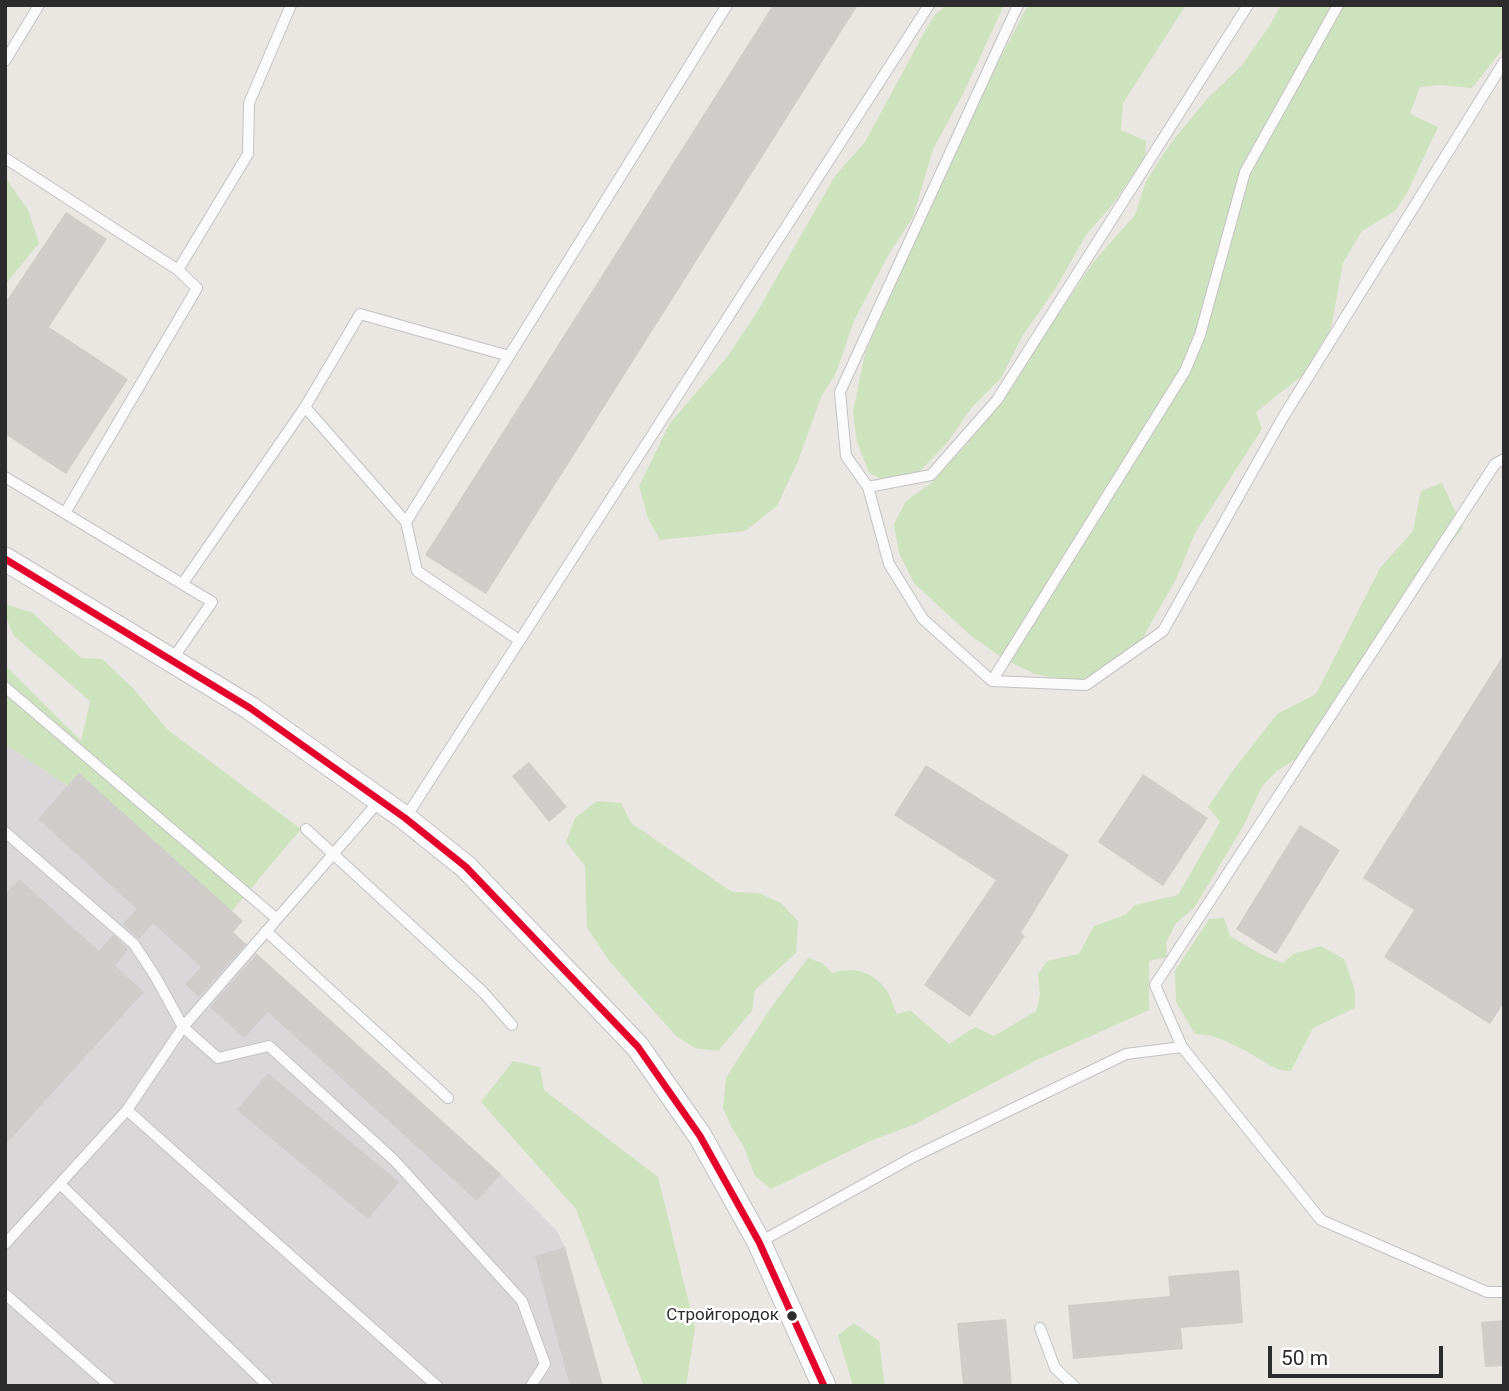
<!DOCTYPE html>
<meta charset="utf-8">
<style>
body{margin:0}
#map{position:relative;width:1509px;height:1391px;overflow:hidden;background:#eae6e2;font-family:Roboto,sans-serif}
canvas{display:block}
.frame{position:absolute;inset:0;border:7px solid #2c2c2c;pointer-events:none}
.scale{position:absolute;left:1268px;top:1346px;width:175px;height:32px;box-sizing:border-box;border:4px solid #2c2c2c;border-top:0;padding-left:9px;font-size:21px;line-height:24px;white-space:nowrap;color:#2c2c2c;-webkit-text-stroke:5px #fff;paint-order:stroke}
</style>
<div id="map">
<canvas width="1509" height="1391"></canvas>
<div class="frame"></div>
<div class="scale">50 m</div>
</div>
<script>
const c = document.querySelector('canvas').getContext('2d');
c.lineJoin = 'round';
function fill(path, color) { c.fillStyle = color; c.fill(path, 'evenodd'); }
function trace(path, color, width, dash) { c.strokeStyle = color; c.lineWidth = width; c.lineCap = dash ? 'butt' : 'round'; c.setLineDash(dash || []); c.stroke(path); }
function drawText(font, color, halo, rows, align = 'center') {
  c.font = font + ' Roboto,sans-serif'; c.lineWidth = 5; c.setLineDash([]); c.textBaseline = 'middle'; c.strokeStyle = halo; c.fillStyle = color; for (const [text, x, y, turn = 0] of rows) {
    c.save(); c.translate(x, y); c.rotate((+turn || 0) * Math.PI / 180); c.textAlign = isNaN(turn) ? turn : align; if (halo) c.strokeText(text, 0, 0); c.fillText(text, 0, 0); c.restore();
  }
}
fill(new Path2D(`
 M5,744L68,786L79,773L233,932L501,1174L557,1231L565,1247L603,1386H5Z`), '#dad7d9');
fill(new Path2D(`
 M946,5H1004L964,92L933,149L913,217L887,257L854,321L836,373L821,397L798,461L777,506L745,531L660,540L648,518L639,486L670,423L727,357L757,312L835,176L865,142L924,33L934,16Z
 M1028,5H1186L1123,103L1121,130L1146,141L1145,157L1113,204L1086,235L1056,288L1023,335L1001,378L972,407L947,443L919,472L892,484L869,473L857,442L853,412L865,353L968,120Z
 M1281,5H1504L1502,50L1472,88L1440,85L1420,87L1410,114L1438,127L1407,193L1395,211L1362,231L1343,263L1331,328L1303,375L1256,412L1262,429L1195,533L1176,579L1142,639L1118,668L1091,679H1062L1035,674L1004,659L970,635L914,583L899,553L894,524L906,501L931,483L968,443L1016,378L1094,261L1135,215L1146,181L1171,143L1206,100L1242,65L1270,25Z
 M5,177L28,210L39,243L5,285Z
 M1442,483L1463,528L1422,577L1332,706L1328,731L1305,753L1277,771L1262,786L1244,825L1194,908L1176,923L1166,943L1167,957L1149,961V1010L1037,1060L915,1124L868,1142L771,1189L755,1176L744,1147L732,1128L723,1108L726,1078L770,1009L808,958L822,963L832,973C850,966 872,971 884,987C890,994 893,1005 897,1014L910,1010L949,1044L975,1027L994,1036L1036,1011L1040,995L1038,974L1047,961L1079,954L1094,926L1125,915L1135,905L1178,895L1220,822L1208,807L1231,773L1277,714L1316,694L1380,568L1413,531L1421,491Z
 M5,604L33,613L81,658L102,659L132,687L168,730L301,829L232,911L68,786L5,744V665L81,741L90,701L14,636L5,615Z
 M597,801L621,803L631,823L732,892L758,893L781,903L798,921L796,953L755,990L752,1011L718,1051L695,1048L676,1036L610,962L587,928L585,866L566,842L575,818Z
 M1224,918L1230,936L1262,955L1283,963L1293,954L1321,946L1344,959L1355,990V1008L1313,1028L1291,1071C1275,1071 1269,1064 1256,1057C1237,1046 1217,1034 1195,1034L1176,1002L1175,971L1209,919Z
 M513,1061L540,1067L544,1090L658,1177L695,1328L686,1386H644L576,1209L481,1102Z
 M854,1323L879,1341L885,1386H853L838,1335Z`), '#cce3bd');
fill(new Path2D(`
 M773,5H858L486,594L425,555Z
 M66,212L107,239L49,327L128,379L66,474L5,434V303Z
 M1504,654V1003L1490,1024L1384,957L1414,910L1363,878Z
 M529,762L567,807L549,822L512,776Z
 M926,765L1069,855L1021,933L1025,936L970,1017L924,985L996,880L894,815Z
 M79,773L243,921L233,932L246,944L199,997L185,984L201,967L153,923L139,939L123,924L137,909L38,819Z
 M1143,774L1208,818L1163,886L1098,842Z
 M1300,825L1340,850L1276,954L1236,929Z
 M19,879L99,951L113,935L128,949L115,966L144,992L5,1145V894Z
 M257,954L501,1174L477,1201L268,1012L244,1038L210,1007Z
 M268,1073L399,1182L368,1219L237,1110Z
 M565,1247L603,1386H570L535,1256Z
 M1239,1270L1243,1323L1181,1328L1183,1349L1073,1359L1068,1305L1170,1296L1168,1276Z
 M1006,1319L1012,1386H963L957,1323Z
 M1504,1320V1366L1485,1367L1481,1322Z`), '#cfccc9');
const service = new Path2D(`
 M1018,5L840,392L846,456L868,487L931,475L997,400L1248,5
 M5,61L39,5
 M5,158L178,270L197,288L65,513
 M178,270L248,154L249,103L291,5
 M305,407L406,522L417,571L519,640
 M5,477L212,602L172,660
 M868,487L889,564L923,619L992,681L1086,685L1163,631L1282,419L1504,62
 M406,522L727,5
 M183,583L305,407L360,314L509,356
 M992,681L1185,371L1200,335L1245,172L1338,5
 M5,687L277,919L380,800
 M406,817L929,5
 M306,829L483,992L512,1025
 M5,832L134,944L155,976L183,1027L127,1110L5,1244
 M277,919L183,1027L218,1058L269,1046L394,1160L522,1301L545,1364L531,1386
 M266,931L448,1098
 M1182,1047L1155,985L1495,464L1504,459
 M127,1110L437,1386
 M60,1184L268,1386
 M760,1242L913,1157L1126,1054L1182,1047L1321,1220L1487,1292H1504
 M5,1294L110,1386
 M1040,1328L1055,1368L1074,1386`);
const tertiary = new Path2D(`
 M5,559L250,708L405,818L466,867L638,1047L700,1136L759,1242L824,1386`);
trace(service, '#c3c2c2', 12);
trace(tertiary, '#c3c2c2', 25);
trace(service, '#fcfbfb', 10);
trace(tertiary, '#fcfbfb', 23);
trace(new Path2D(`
 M5,559L250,708L405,818L466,867L638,1047L700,1136L759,1242L824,1386`), '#e4002b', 7);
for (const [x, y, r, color] of [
 [792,1316,6,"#2c2c2c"]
]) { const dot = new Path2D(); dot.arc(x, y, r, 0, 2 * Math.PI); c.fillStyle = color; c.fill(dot); trace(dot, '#fff', 2.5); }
drawText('17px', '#2c2c2c', '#fff', [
 ["Стройгородок",779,1316]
], 'right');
</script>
